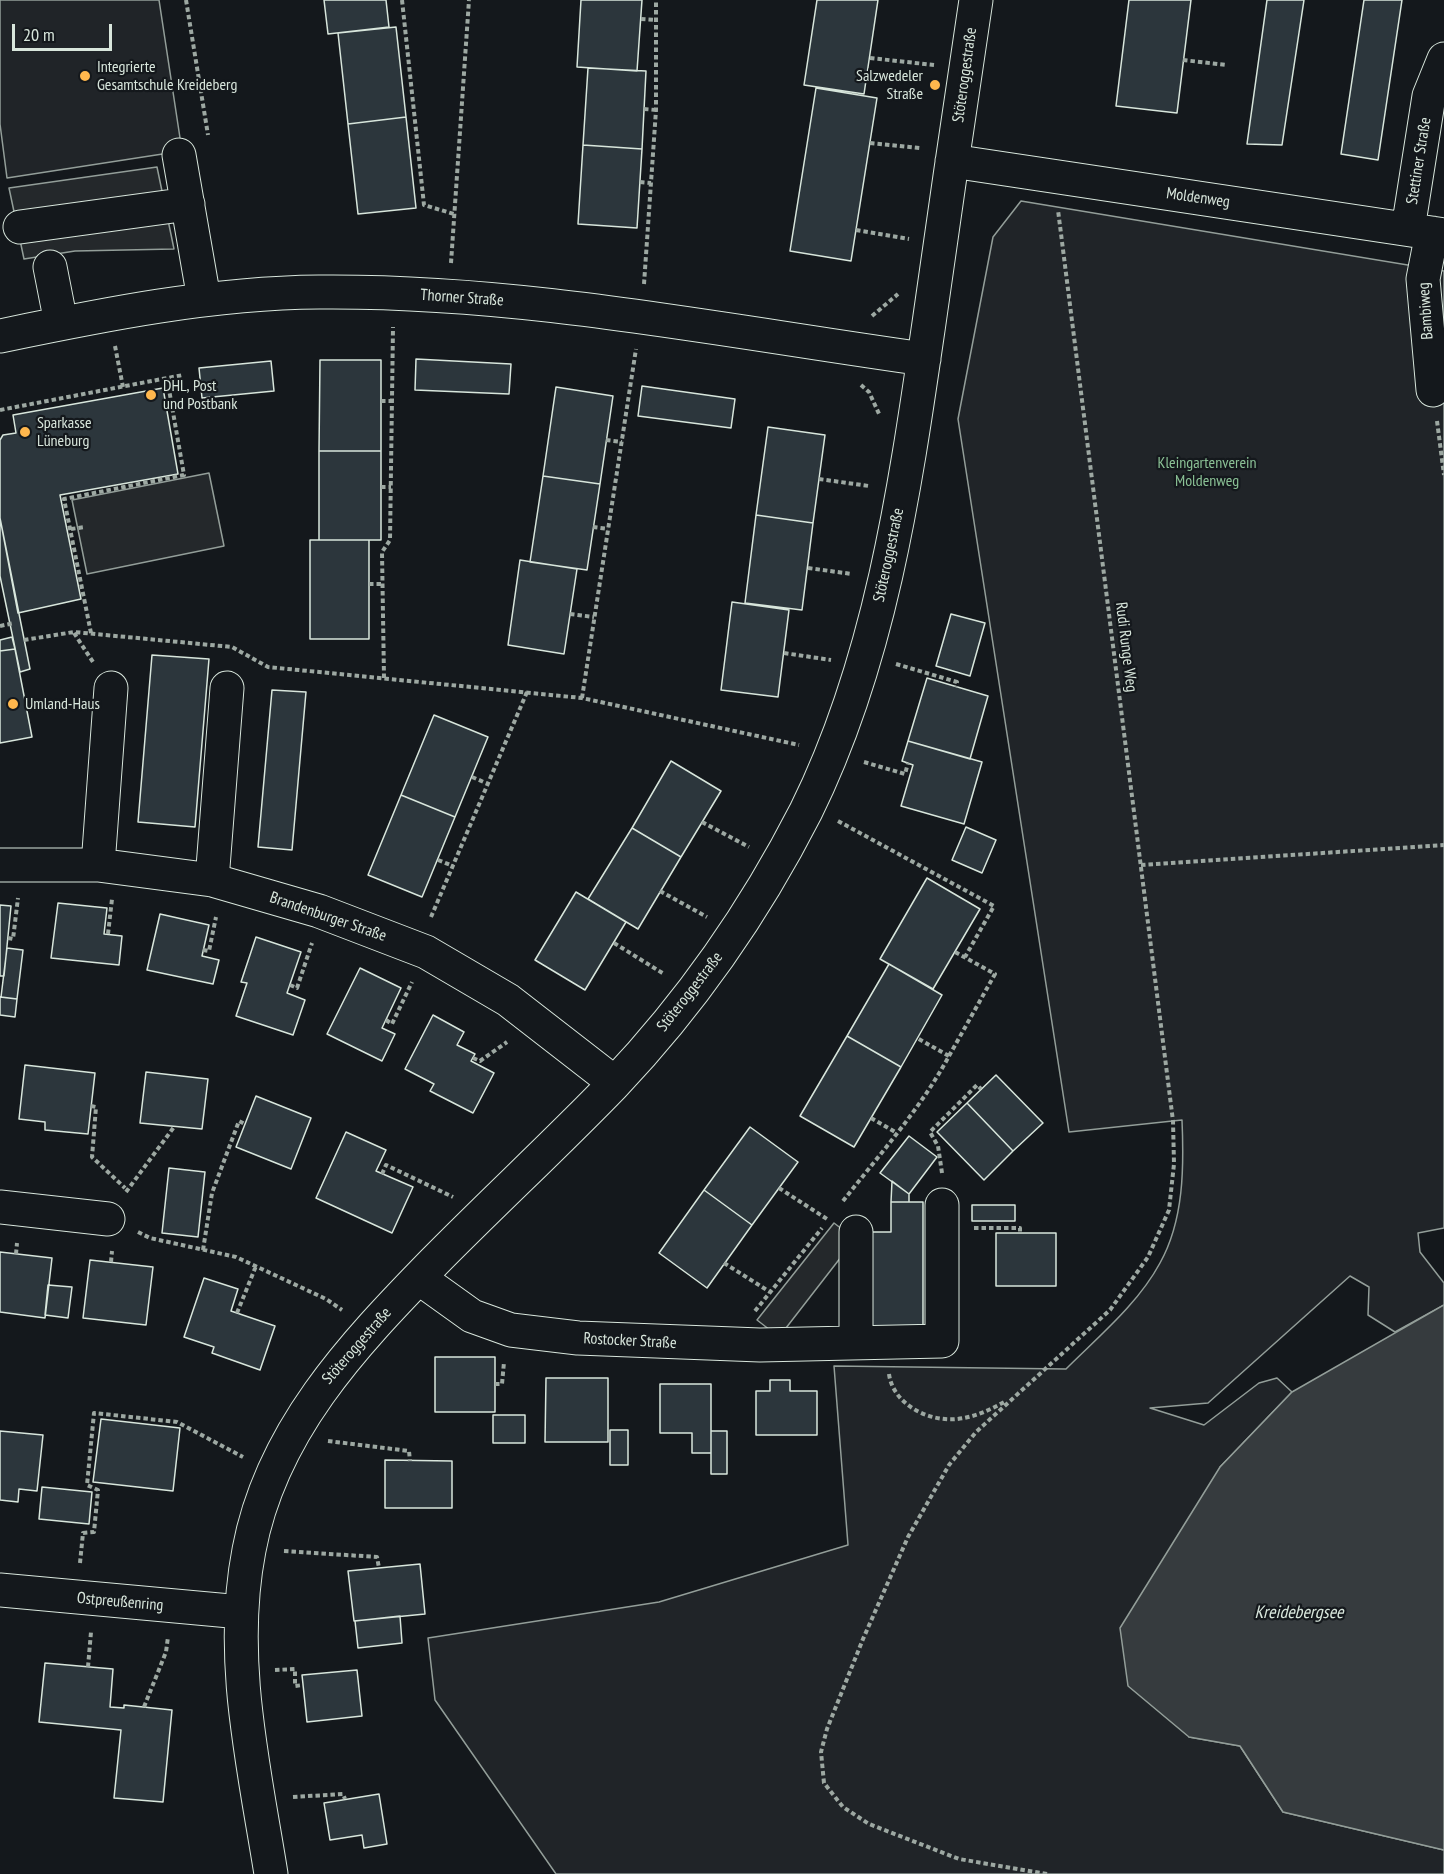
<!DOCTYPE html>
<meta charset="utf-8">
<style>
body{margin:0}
#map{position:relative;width:1444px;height:1874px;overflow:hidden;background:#14181c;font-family:"PT Sans Narrow",sans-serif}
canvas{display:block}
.scale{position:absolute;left:12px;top:24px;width:100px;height:27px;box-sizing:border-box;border:3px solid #d8e6dc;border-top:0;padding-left:8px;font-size:18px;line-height:21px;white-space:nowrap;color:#d8e6dc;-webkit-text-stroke:4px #14181c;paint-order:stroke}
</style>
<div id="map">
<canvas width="1444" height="1874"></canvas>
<div class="scale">20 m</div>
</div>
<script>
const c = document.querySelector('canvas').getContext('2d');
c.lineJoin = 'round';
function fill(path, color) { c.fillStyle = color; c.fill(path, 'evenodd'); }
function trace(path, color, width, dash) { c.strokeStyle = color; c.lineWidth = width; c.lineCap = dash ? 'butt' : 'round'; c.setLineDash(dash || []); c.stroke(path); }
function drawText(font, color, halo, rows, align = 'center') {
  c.font = font + ' "PT Sans Narrow",sans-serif'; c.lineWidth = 4.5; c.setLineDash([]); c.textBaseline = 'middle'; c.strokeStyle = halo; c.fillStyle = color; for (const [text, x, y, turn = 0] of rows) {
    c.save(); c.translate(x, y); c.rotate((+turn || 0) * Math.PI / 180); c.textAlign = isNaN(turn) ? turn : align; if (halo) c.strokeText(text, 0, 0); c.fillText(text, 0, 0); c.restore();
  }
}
const green = new Path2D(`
 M0,0H159L182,151L7,178L0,124Z
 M1021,201L1444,271V1228L1418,1233L1420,1252L1444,1283V1305L1395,1332L1368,1315L1369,1287L1350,1276L1208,1403L1150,1408L1204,1425L1259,1383L1277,1378L1292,1392L1220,1467L1189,1737L1240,1746L1283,1812L1444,1850V1874H556L435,1700L428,1638L659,1602L848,1545L834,1366L1066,1369C1098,1337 1138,1304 1160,1263C1184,1220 1184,1167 1182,1120L1069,1132L958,419L993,237Z`);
fill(green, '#202428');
trace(green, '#939e99', 1.5);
const parking = new Path2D(`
 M157,167L174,249L75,251L24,259L9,188Z
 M209,473L224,546L87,574L72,500Z
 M834,1223L855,1239L779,1337L757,1320Z`);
fill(parking, '#24282b');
trace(parking, '#939e99', 1.5);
const water = new Path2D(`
 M1444,1305V1850L1283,1812L1240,1746L1189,1737L1128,1686L1120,1628L1220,1467L1292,1392Z`);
fill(water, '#363b3e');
trace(water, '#939e99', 1.5);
const building = new Path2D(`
 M324,0H386L389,27L328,34Z
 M581,0H642L637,71L577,67Z
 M817,0H878L864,94L804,85Z
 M1129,0H1191L1177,113L1116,106Z
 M1267,0H1304L1282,145L1247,144Z
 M1364,0H1402L1378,160L1341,154Z
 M396,27L406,117L348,124L338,33Z
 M588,68L646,71L642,149L583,145Z
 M816,88L877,98L851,261L790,251Z
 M406,117L416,208L358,214L348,124Z
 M583,145L642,149L637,228L578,224Z
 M416,359L511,364L509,394L415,390Z
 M320,360H381V451H319Z
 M271,361L274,391L202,398L199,368Z
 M642,386L735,399L731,428L638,416Z
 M556,387L613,396L600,484L543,476Z
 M163,388L178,474L60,495L81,599L18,613L0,518V440L3,435L16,433L13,415Z
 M768,427L825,435L813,523L756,515Z
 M319,451H381V540H319Z
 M543,476L600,484L587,570L530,562Z
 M756,515L813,523L802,610L745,603Z
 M0,518L30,669L20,672L0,576Z
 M310,540H369V639H310Z
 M520,560L577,569L564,654L508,645Z
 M732,602L789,610L778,697L721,690Z
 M951,614L985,623L970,676L936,666Z
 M12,637L15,649L0,651V640Z
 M15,649L32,737L0,743V651Z
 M152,655L209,659L195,827L138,822Z
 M927,678L988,696L970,759L908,741Z
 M272,690L306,692L292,850L258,847Z
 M434,715L488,737L455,817L401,795Z
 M908,741L982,762L964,824L901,806L913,765L902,761Z
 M671,761L721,791L681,857L632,828Z
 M401,795L455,817L422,897L368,875Z
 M966,827L996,840L982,873L952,860Z
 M632,828L681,857L638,929L588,899Z
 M927,878L980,909L933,989L880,959Z
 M576,892L626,922L585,990L535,960Z
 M58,903L107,908L104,934L122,936L119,965L51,958Z
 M0,905L11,906L4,976H0Z
 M160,914L209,925L202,956L219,960L213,984L147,970Z
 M256,937L301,952L287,993L305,1000L293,1035L236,1016L247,983L241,982Z
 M7,948L23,950L17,999L1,997Z
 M889,964L942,995L901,1067L847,1036Z
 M360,968L401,988L382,1028L395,1034L382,1061L327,1034Z
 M0,997L17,999L15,1017L0,1015Z
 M433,1015L464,1032L457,1045L475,1054L471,1061L494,1073L473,1113L430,1091L434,1084L405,1069Z
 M847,1036L901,1067L854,1147L800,1116Z
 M25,1065L95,1073L88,1134L45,1130V1122L19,1119Z
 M146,1072L208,1079L202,1129L140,1123Z
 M996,1075L1043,1123L1013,1151L967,1103Z
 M256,1096L311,1118L291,1169L236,1147Z
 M967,1103L1013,1151L984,1180L937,1132Z
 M750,1127L798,1162L752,1225L704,1190Z
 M346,1132L386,1150L376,1171L413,1187L392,1233L316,1198Z
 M909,1136L937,1157L909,1194L880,1173Z
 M169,1168L205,1172L198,1237L162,1233Z
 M892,1181L909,1194V1202H891Z
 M704,1190L752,1225L707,1288L659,1253Z
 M891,1202H923V1326H862V1232H891Z
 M972,1205H1015V1221H972Z
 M996,1233H1056V1286H996Z
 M0,1252L52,1258L45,1318L0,1312Z
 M90,1260L153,1267L146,1325L83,1318Z
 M204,1278L238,1289L231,1311L275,1326L260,1370L212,1353L214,1347L184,1337Z
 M48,1285L72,1287L68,1318L45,1315Z
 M435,1357H495V1412H435Z
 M546,1378H608V1442H545Z
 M770,1380H790V1391H817V1435H756V1391H770Z
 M660,1384H711V1453H692V1433H660Z
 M493,1415H525V1443H493Z
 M101,1419L180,1428L173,1491L93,1482Z
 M610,1430H628V1465H610Z
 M0,1431L43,1435L37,1491L19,1489L18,1502L0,1500Z
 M711,1431H727V1474H711Z
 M385,1460L452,1461V1508H385Z
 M42,1487L92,1492L89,1524L39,1519Z
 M420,1564L425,1614L354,1621L348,1571Z
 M400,1616L402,1643L358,1648L355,1621Z
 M45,1663L113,1669L110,1707L124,1708V1705L172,1710L163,1802L114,1798L121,1730L39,1722Z
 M357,1670L362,1716L307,1722L302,1675Z
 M379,1794L387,1844L364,1848L362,1835L330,1840L324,1803Z`);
fill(building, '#2c363c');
trace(building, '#d8e6dc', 1.5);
const minor = new Path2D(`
 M179,155L204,299
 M952,161L1444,235
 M20,227L188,204
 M1408,229L1429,96L1444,59
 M1432,233L1423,279L1433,390
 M50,267L61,323
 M0,336C106,314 211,293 319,292C522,290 723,331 924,359
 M0,865H98L212,880L319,911L426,952L508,1000L615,1083
 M98,865L111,688
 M212,880L227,688
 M0,1207L108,1219
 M419,1278L472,1316L511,1330L578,1338L760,1345L942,1341V1205
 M856,1343V1232
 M0,1590L241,1612
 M271,1874C254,1767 228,1658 249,1550C271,1432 352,1346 433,1263C492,1203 554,1146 613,1085C690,1004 755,911 806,811C881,659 905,488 929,323C944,215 960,108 976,0`);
trace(minor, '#d8e6dc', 35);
trace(new Path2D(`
 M186,0L208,135
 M402,0L424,205L454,214
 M641,19L655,20
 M870,58L934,65
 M1183,60L1226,65
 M644,109L656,110
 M870,143L920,148
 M640,182L651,183
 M856,230L909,239
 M451,263L469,0
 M644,284L656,110V0
 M872,316L898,294
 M115,346L123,387
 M861,385L869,392L880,416
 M381,401H391
 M0,410L183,375
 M1437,421L1444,475
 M606,440L622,442
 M819,479L869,486
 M381,487H391
 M593,527L608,529
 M71,529L85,527
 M808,568L852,574
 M369,584H382
 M570,614L594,617
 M0,626L14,623
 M74,633L93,662
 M91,633L64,499L184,475L167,378
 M24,640L74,632L232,647L268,667L582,698L799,745
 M784,653L831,660
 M896,664L957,682L956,687
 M384,678L382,552L390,540L393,327
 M582,698L636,349
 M864,762L905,774L908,763
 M472,777L486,783
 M838,821L994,906L965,957
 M702,822L749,847
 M438,860L453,866
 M1141,865L1444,845
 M660,891L707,917
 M431,917L527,692
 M108,934L112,899
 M8,938L13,939L18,898
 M614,943L664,974
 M203,950L209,951L216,917
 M290,985L297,988L312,943
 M386,1020L392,1024L412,982
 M949,1056L995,974L955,952
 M473,1058L480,1061L507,1042
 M91,1106L96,1107L92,1157L125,1188
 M871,1118L897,1133
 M942,1173L938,1146L930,1132L977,1085L981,1089
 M382,1174L386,1165L453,1197
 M779,1188L827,1219
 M126,1192L174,1127
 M843,1201C880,1154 921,1108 949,1056L917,1038
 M974,1228H1020V1233
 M138,1232L150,1238L236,1257L326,1299L342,1310
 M203,1250L212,1193L239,1121L245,1124
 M16,1254L17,1243
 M111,1262L112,1251
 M724,1263L770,1292
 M755,1311L822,1228
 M237,1313L256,1266
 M889,1374C893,1404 928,1422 957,1419C975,1417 990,1410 1006,1401
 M495,1384H502L504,1362
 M328,1441L409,1451L410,1461
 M284,1551L377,1557L379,1568
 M80,1563L83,1533L94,1532L98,1490L87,1485L94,1413L177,1422L243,1457
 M88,1667L91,1632
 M275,1670L295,1669V1686L303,1685
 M144,1707L166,1652L168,1637
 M293,1797L343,1794L345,1799
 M1047,1874L959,1859L869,1824L843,1807L824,1783L821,1752L827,1729L863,1639L908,1537L949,1465L976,1432L1110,1310L1148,1257L1169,1210L1174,1164L1173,1121L1058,210`), '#9da8a2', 4, [4.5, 3]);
trace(minor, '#14181c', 33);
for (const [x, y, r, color] of [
 [85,76,6,"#ffb74d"],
 [935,85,6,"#ffb74d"],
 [151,395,6,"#ffb74d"],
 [25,432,6,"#ffb74d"],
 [13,704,6,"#ffb74d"]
]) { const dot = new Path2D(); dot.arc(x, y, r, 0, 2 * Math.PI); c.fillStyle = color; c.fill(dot); trace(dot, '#14181c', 2); }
drawText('16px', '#d8e6dc', '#14181c', [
 ["Integrierte",97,67],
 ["Gesamtschule Kreideberg",97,85],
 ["Salzwedeler",923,76,"right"],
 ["Straße",923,94,"right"],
 ["DHL, Post",163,386],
 ["und Postbank",163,404],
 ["Sparkasse",37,423],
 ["Lüneburg",37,441],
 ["Umland-Haus",25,704]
], 'left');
drawText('16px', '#d8e6dc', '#14181c', [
 ["Stöteroggestraße",965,75,-82],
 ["Stettiner Straße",1419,161,-81],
 ["Moldenweg",1198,198,8],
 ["Thorner Straße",462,298,4],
 ["Bambiweg",1426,311,-94],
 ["Stöteroggestraße",889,555,-78],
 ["Rudi Runge Weg",1126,647,83],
 ["Brandenburger Straße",328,917,19],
 ["Stöteroggestraße",690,992,-52],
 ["Rostocker Straße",630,1341,3],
 ["Stöteroggestraße",357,1346,-49],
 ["Ostpreußenring",120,1602,5]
]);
drawText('16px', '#8ac095', '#14181c', [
 ["Kleingartenverein",1207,463],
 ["Moldenweg",1207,481]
]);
drawText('italic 18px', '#d8e6dc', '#14181c', [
 ["Kreidebergsee",1299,1613]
]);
</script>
